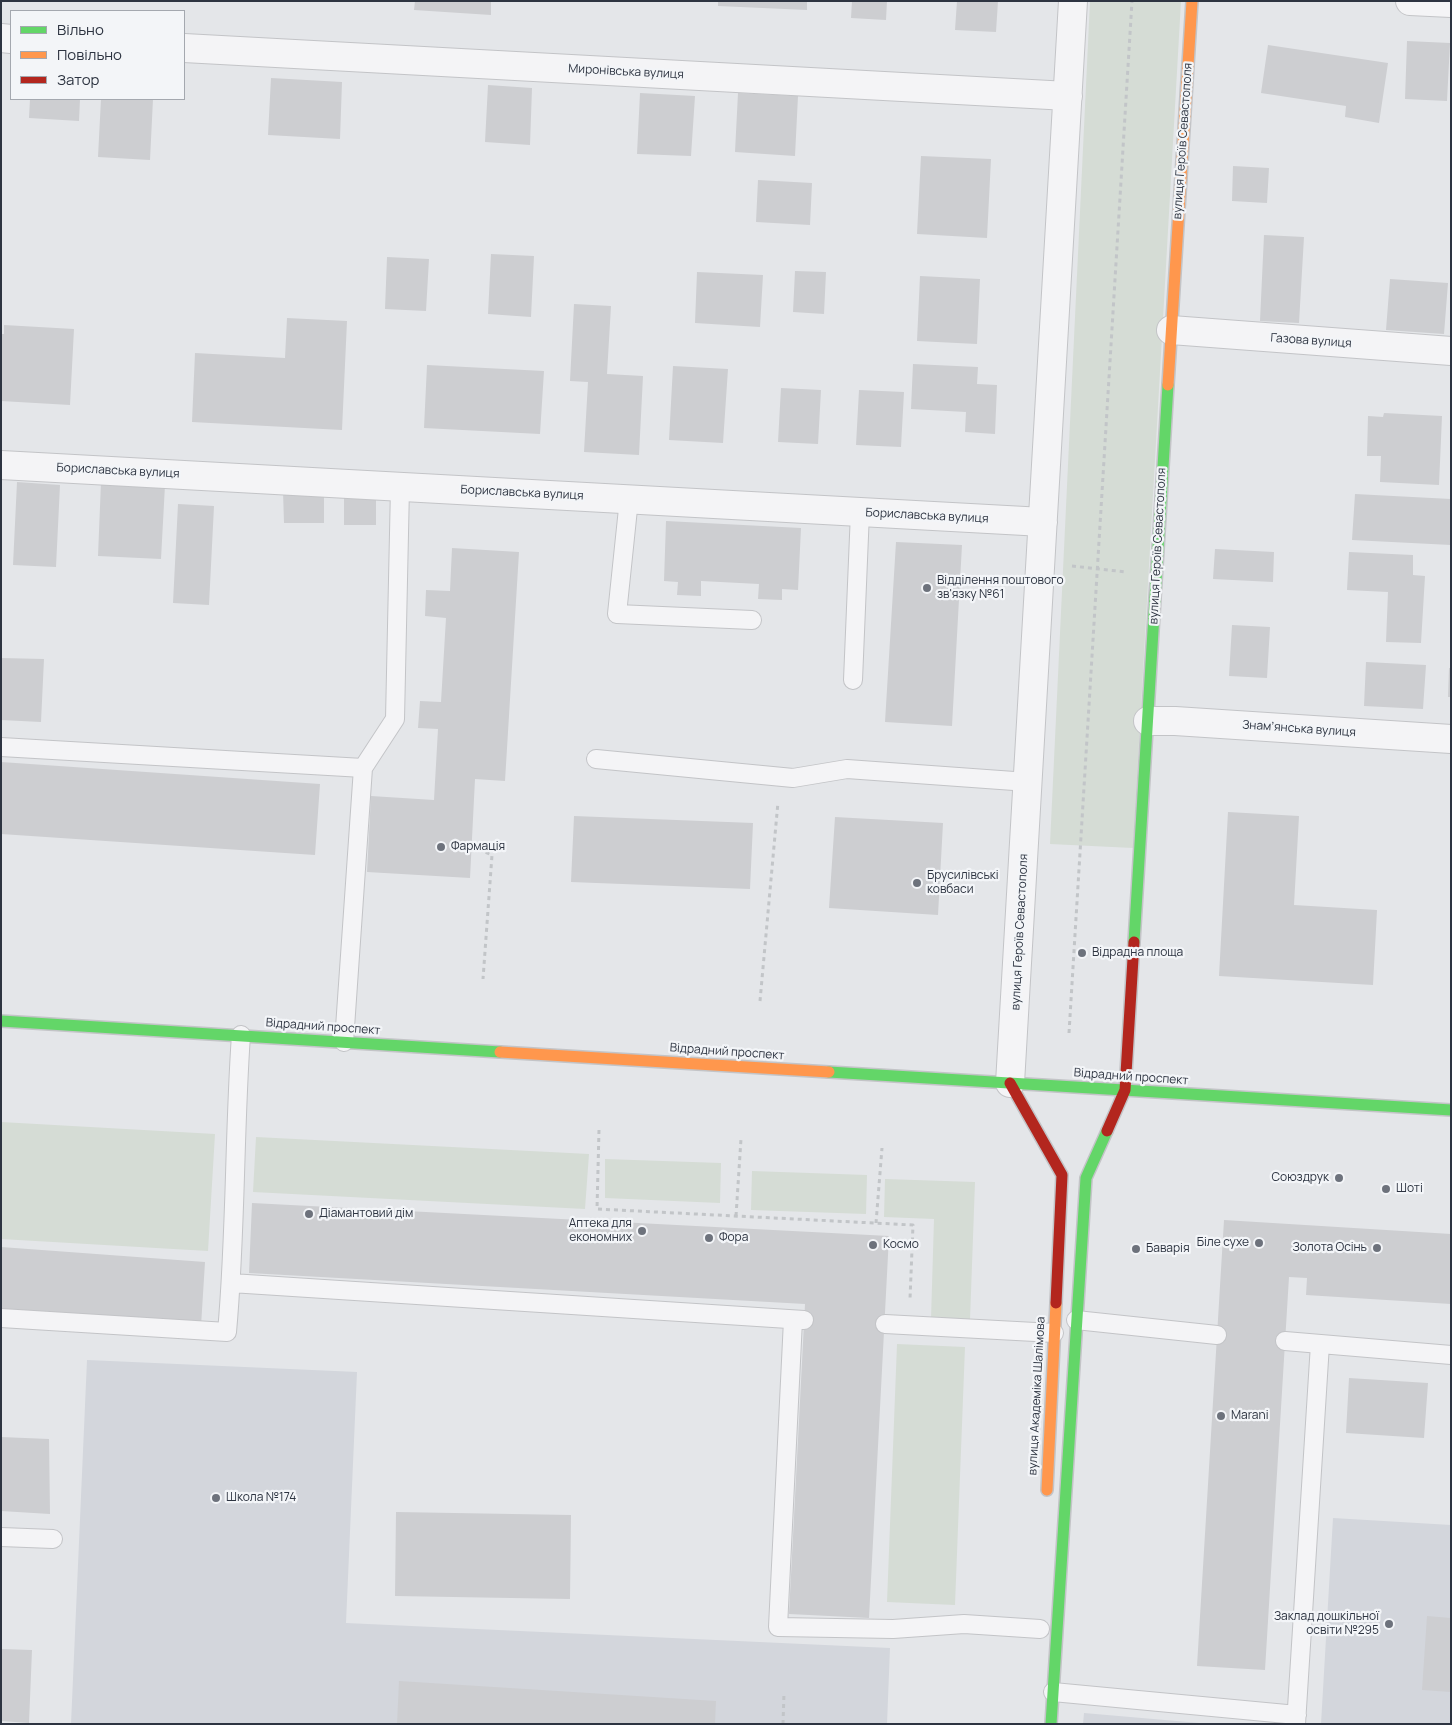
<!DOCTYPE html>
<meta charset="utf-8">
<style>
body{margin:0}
#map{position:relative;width:1452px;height:1725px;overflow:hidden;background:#e4e6e9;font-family:Manrope,sans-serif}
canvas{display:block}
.frame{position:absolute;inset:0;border:2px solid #2d3441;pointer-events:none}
.legend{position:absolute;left:10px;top:10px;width:175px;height:90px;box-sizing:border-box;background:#f3f5f8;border:1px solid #a4a8af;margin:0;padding:6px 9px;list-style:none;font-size:15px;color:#2d3441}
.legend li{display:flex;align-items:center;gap:10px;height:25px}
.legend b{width:25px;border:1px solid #a4a8af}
</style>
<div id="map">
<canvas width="1452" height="1725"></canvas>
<div class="frame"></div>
<ul class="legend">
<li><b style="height:6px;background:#63d668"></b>Вільно</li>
<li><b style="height:6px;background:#ff974d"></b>Повільно</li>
<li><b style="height:6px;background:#b3261e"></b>Затор</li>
</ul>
</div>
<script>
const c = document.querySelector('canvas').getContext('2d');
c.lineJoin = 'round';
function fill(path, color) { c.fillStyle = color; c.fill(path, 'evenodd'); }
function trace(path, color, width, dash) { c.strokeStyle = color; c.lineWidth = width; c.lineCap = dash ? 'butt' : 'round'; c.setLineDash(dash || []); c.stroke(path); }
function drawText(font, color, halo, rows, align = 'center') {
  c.font = font + ' Manrope,sans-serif'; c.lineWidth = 4.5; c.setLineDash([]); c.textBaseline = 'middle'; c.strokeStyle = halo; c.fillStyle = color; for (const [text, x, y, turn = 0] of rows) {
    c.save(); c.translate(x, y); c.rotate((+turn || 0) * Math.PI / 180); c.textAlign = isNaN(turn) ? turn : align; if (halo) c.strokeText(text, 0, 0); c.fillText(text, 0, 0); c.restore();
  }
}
fill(new Path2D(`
 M87,1360L357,1372L346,1623L890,1648L887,1724H71Z
 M1333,1518L1451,1525V1724H1321Z
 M1084,1713L1211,1724H1083Z`), '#d3d6dc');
fill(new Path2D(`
 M1090,1H1181L1133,848L1050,844Z
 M1,1122L215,1134L208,1251L1,1239Z
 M256,1137L589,1154L585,1209L253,1192Z
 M605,1159L721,1163L720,1203L605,1198Z
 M752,1171L867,1175L866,1214L751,1210Z
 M885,1179L975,1182L970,1320L931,1319L934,1219L884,1217Z
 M897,1344L965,1347L955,1605L887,1602Z`), '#d5dcd5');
fill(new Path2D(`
 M415,1H491V15L414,10Z
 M718,1H807V10L718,6Z
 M852,1H887L886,20L851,18Z
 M957,1H998L996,32L955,30Z
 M1407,41L1450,43L1447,101L1405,99Z
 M1268,45L1388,63L1379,123L1345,117L1346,106L1261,93Z
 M271,78L342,82L340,139L268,135Z
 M488,85L532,88L530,145L485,142Z
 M640,93L695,96L691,156L637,154Z
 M738,93L798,96L795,156L735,152Z
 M30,99H80L79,121L29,118Z
 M101,99H153L150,160L98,157Z
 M921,156L991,159L987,238L917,234Z
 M1233,166L1269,168L1267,203L1232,201Z
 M758,180L812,183L810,225L756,222Z
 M1264,235L1304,237L1299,323L1260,321Z
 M491,254L534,256L531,317L488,314Z
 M387,257L429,259L426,311L385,309Z
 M795,271L826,272L824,314L793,312Z
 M697,272L763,275L760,327L695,323Z
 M920,276L980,279L977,344L917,341Z
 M1390,279L1448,283L1444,334L1386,330Z
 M574,304L611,306L607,374L643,376L639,455L584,452L588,382L570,381Z
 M287,318L347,321L342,430L192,422L195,353L285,358Z
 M4,325L74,329L70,405L1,401V334H4Z
 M913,364L978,367L977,384L997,385L995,434L965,432L966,412L911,409Z
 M427,365L544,371L540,434L424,428Z
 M673,366L728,369L723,443L669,440Z
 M781,388L821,390L818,444L778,442Z
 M859,390L904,392L901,447L856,445Z
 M1384,413L1442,416L1439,485L1380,482L1381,456H1367L1368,416L1383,417Z
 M17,482L60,485L56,567L13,565Z
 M101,482L165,485L161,559L98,556Z
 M324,490V523H284L283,491Z
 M344,490H376V525H344Z
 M1355,494L1451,499V545L1352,540Z
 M178,504L214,506L209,605L173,603Z
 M666,521L801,528L798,590L782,589V600L758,599L759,584L701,581V596L677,595L678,582L664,581Z
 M896,542L962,545L952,726L885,722Z
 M452,548L519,552L505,781L475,779L470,878L367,872L371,796L434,800L438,729L418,728L420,701L441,702L446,618L425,616L426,590L450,591Z
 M1215,549L1274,552L1273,582L1213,579Z
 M1349,552L1413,555V575L1425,576L1421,643L1386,642L1388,592L1347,590Z
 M1232,625L1270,627L1267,678L1229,676Z
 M1,658L44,659L41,722L1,720Z
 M1366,662L1426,665L1423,709L1364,706Z
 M1449,668H1451V697H1448Z
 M1,762L320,784L315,855L1,834Z
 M1228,812L1299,816L1294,905L1377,910L1373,985L1219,976Z
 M574,816L753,823L750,889L571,882Z
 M835,817L943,823L938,915L829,908Z
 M252,1203L889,1236L869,1618L789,1614L805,1304L249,1273Z
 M1224,1220L1451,1234V1304L1306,1295L1307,1278L1289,1277L1265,1670L1197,1666Z
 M1,1247L205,1262L201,1326L1,1311Z
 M1349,1378L1428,1383L1424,1438L1346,1433Z
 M1,1437L49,1439L50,1514L1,1511Z
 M396,1512L571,1515L570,1599L395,1596Z
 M1427,1616L1451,1618V1692L1422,1690Z
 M1,1649L32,1650L29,1723L1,1721Z
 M399,1681L716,1701L715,1724H397Z`), '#cdced1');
const lane = new Path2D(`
 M629,499L617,614L752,620
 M853,680L860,512
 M1,747L363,768
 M596,759L793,778L847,769L1028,782
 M344,1042L363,768L395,719L400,487
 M231,1283L804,1320
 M1,1318L227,1332C236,1234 234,1134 241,1035
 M793,1320L778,1627L893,1629L964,1624L1040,1629
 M1076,1320L1217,1335
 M885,1324L1054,1333
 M1285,1341L1451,1355
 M1,1537L53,1539
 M1053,1692L1297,1715
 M1296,1724L1320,1344`);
const street = new Path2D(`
 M1410,1L1451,3
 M1,38L11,39
 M184,48L1068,96
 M1171,330L1451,351
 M1,465L1043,522
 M1148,721H1175L1451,739
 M1010,1083L1073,1`);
const fast = new Path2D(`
 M1134,942L1168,385
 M1,1021L500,1052
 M829,1072L1451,1110
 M1051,1724L1086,1178L1107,1131`);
const slow = new Path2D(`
 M1168,385L1192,1
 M500,1052L829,1072
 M1047,1490L1056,1303`);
const jam = new Path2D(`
 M1010,1083L1062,1175L1056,1303
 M1107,1131L1125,1090L1134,942`);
trace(lane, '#c3c4c7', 20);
trace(street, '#c3c4c7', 30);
trace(fast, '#c3c4c7', 14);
trace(slow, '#c3c4c7', 14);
trace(jam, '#c3c4c7', 14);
trace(new Path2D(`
 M1072,566L1126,572
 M471,846L492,855L483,979
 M760,1001L778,802
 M1069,1033L1132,1
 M599,1130L597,1209L913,1225L910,1299
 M736,1216L741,1139
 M876,1223L882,1148
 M783,1724L784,1693`), '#c2c5c8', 3, [4, 4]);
trace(lane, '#f4f4f6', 18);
trace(street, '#f4f4f6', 28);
trace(fast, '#63d668', 11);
trace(slow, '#ff974d', 11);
trace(jam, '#b3261e', 11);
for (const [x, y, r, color] of [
 [927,588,5,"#6d727c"],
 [441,847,5,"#6d727c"],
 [917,883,5,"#6d727c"],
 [1082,953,5,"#6d727c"],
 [1339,1178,5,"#6d727c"],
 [1386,1189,5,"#6d727c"],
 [309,1214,5,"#6d727c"],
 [642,1231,5,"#6d727c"],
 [709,1238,5,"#6d727c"],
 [1259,1243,5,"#6d727c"],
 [873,1245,5,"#6d727c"],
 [1377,1248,5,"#6d727c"],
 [1136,1249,5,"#6d727c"],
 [1221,1416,5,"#6d727c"],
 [216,1498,5,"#6d727c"],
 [1389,1624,5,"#6d727c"]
]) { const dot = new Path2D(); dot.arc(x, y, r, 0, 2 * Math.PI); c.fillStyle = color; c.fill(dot); trace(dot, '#f3f5f8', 2); }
drawText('12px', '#2d3441', '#f3f5f8', [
 ["Миронівська вулиця",626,72,3],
 ["вулиця Героїв Севастополя",1183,141,-86],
 ["Газова вулиця",1311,341,4],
 ["Бориславська вулиця",118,471,3],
 ["Бориславська вулиця",522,493,3],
 ["Бориславська вулиця",927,516,3],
 ["вулиця Героїв Севастополя",1158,546,-87],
 ["Знамʼянська вулиця",1299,729,4],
 ["вулиця Героїв Севастополя",1020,932,-87],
 ["Відрадний проспект",323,1027,4],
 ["Відрадний проспект",727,1052,4],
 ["Відрадний проспект",1131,1077,4],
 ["вулиця Академіка Шалімова",1037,1396,-87]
]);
drawText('12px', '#2d3441', '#f3f5f8', [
 ["Відділення поштового",937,581],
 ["зв'язку №61",937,595],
 ["Фармація",451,847],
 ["Брусилівські",927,876],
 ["ковбаси",927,890],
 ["Відрадна площа",1092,953],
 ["Союздрук",1329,1178,"right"],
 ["Шоті",1396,1189],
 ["Діамантовий дім",319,1214],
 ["Аптека для",632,1224,"right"],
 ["економних",632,1238,"right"],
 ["Фора",719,1238],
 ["Біле сухе",1249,1243,"right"],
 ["Космо",883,1245],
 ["Золота Осінь",1367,1248,"right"],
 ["Баварія",1146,1249],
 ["Marani",1231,1416],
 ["Школа №174",226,1498],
 ["Заклад дошкільної",1379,1617,"right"],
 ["освіти №295",1379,1631,"right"]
], 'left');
</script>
